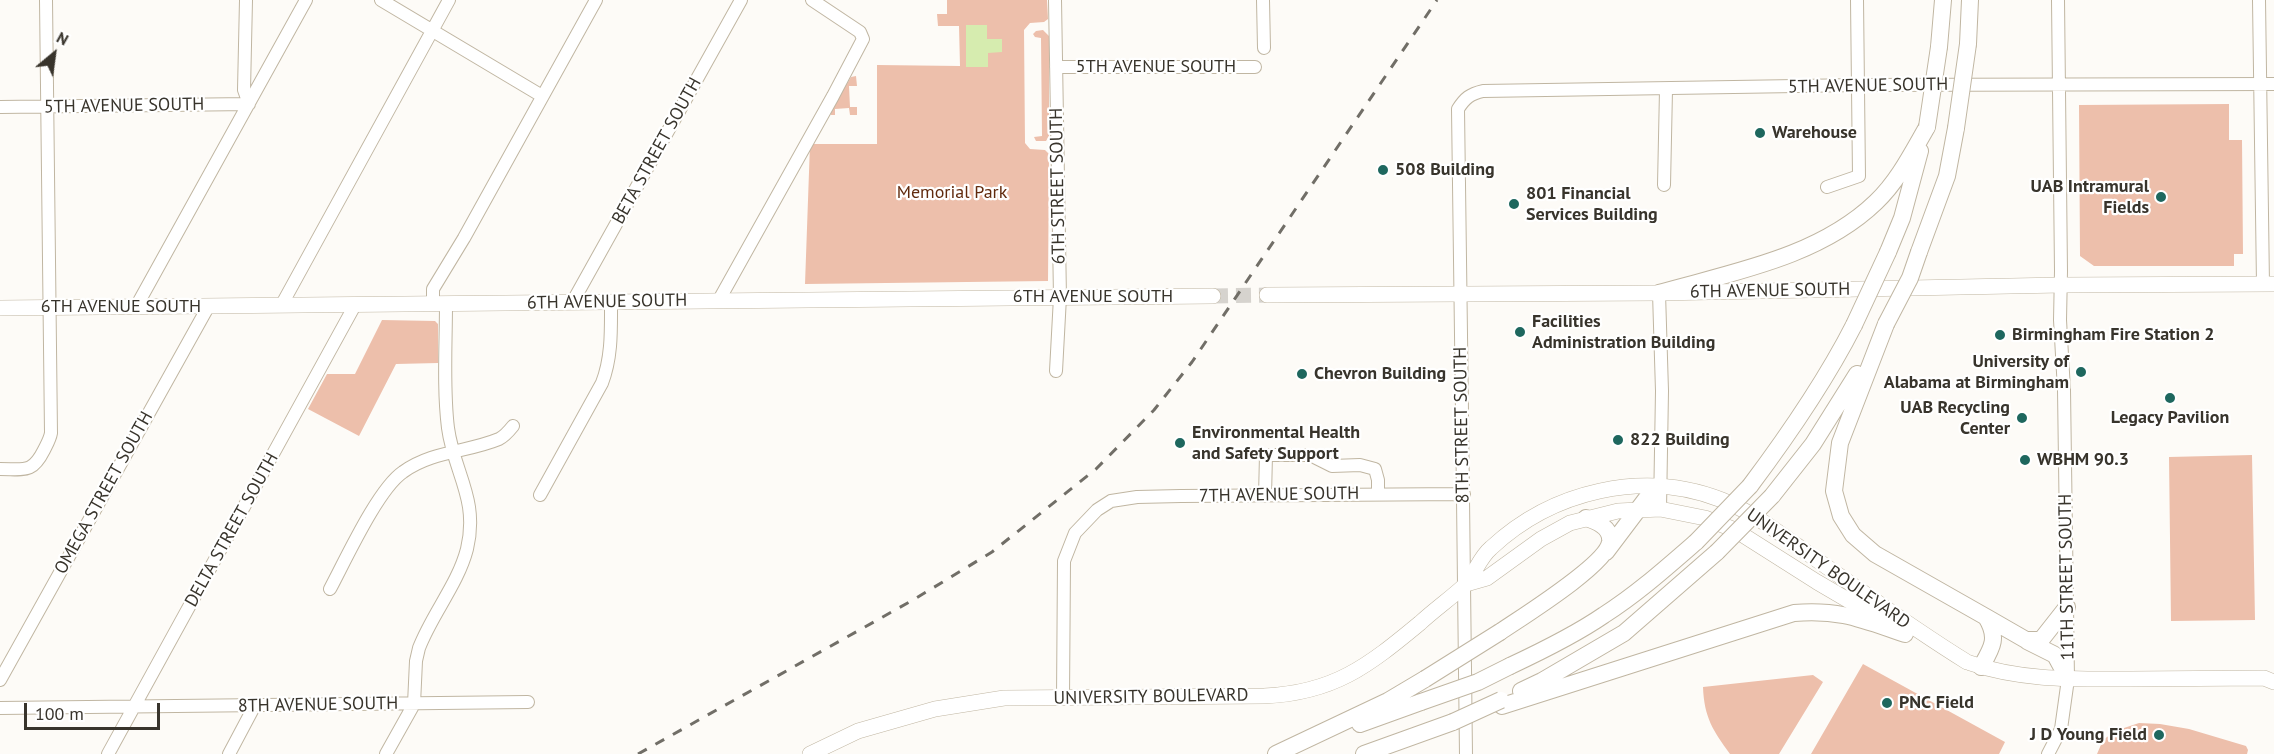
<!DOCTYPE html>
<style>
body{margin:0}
#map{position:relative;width:2274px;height:754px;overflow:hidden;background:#fdfbf7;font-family:"PT Sans",sans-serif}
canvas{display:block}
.north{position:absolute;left:24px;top:24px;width:60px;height:60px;-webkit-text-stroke:4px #fff;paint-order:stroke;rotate:29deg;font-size:16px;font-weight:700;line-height:24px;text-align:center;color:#38342c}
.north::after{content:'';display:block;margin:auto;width:21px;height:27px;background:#38342c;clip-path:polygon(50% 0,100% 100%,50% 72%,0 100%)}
.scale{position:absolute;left:24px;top:703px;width:136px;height:27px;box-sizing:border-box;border:3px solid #38342c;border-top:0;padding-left:8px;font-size:18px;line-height:21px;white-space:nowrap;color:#38342c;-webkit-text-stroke:4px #fff;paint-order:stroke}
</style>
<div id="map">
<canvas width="2274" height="754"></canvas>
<div class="north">N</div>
<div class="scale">100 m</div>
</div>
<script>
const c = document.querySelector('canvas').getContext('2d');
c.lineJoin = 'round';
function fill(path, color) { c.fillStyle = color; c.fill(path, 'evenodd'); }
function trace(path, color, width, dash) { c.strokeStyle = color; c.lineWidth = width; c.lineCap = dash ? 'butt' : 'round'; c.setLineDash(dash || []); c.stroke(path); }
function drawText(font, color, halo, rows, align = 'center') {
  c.font = font + ' "PT Sans",sans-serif'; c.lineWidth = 4.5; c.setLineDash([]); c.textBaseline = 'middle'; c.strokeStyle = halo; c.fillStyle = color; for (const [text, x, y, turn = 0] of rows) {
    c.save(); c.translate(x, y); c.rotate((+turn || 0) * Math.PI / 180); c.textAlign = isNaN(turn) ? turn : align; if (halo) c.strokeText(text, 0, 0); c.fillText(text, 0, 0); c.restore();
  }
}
fill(new Path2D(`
 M947,0H1047L1048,19L1044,22L1030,23L1024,30L1025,143L1030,149L1045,150L1049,154L1048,281L805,284L810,144H877V65L960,66L959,26H938L937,14H947Z
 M1043,30L1049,36V136L1046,141H1036L1034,137L1042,136L1041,38L1035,37L1033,34L1036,31Z
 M856,76L857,86H849L850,107H857V115H850L849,108L835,109V115H831L830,112L851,77Z
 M2229,104V140H2242L2243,254H2234V266H2094L2080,256L2079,105Z
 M382,320L435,321L438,324V363L396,364L359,436L308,409L327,374H355Z
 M2252,455L2255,620L2171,621L2169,457Z
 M1863,664L2005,742L1999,754H1811Z
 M1813,675L1823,682L1779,754H1730C1713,731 1704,717 1703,687Z
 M2139,723L2160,724L2189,729L2246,746L2248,750L2247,754H2097L2103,740L2115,731Z`), '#edbfab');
fill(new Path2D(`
 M966,25H987V39H1002V52L988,53V67H966Z`), '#d6ecaf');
trace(new Path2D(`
 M1213,296L1267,295`), '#d6d3ce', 15, [15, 8]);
const minor = new Path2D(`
 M381,0L542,96
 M1055,0L1060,297L1056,371
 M1263,0L1264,48
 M2259,0L2263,284
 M1056,67H1255
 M0,107L249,104L244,90L246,0
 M1664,185L1666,90
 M1827,187L1859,176L1857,0
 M1659,293L1662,391L1660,509
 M719,300L833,96L863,39L860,32L812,0
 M572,303L741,0
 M433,304V289L464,238L596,0
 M281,306L449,0
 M136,307L306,0
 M0,469C24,469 32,474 44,450C47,444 50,439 51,433L46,0
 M540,495L602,383C612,357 611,330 611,302
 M1265,496L1266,455H1310L1332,466L1360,465L1375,469L1378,480V494
 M330,589C346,559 378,489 403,472C432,451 468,452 499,439C505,436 509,431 513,426
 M0,680L208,307
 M1063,698L1064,561L1075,533L1097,510L1111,501L1137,497L1181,496L1464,494
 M0,708L528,702
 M108,754L355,305
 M229,754L255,705
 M386,754L414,704L416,661L419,648C432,614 458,584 467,549C479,499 454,473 448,428C443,388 446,344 446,304
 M1466,754C1465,539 1460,324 1458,109C1465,98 1470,94 1483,91L1859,85L2274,84
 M2048,754L2061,729L2068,679L2064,390L2060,320L2061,271L2058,0`);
const major = new Path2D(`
 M1267,295L1659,293L2061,285L2274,284
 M0,308L1213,296
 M1466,584L1487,578L1541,539L1570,523L1618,511L1660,509L1705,518L1735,530L1817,582L1887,623
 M1970,663C2022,681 2076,679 2130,679C2175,679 2220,678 2264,678L2274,682
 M810,754L858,731L935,709L1004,698L1264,696C1334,693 1368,666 1420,623C1434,610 1451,598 1465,585C1475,574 1479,558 1491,548C1552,491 1643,469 1722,500C1757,514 1787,539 1817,560C1867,595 1915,630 1967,662`);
const highway = new Path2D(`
 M1968,44L1970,0
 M1939,47L1943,0
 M1888,252L1902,218L1920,151
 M1919,252L1947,176L1956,128
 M1659,293C1733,272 1819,257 1876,202C1898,181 1912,153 1927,127
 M1886,324L1840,443L1834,491L1841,516L1853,535L1875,554L1986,617C1999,638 1992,648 1981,667
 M1750,486C1789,434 1825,382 1854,325
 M1772,496L1813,444L1857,374
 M1606,552L1646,499L1662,487
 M1986,617L2026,640H2041L2067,607
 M1500,632C1522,617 1606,565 1610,542C1612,528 1596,521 1586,518
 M2027,641L2055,655L2068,679
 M1510,666C1542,651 1575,635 1604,615C1637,594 1666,568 1696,542
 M1521,691L1542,681L1624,633L1717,552
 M1502,706L1794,613C1840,609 1863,620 1905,634
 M1360,724L1421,702
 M1276,754L1388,701L1425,679
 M1364,754L1453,722`);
trace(minor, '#c0b6a2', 14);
trace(major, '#c0b6a2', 16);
trace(highway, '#c0b6a2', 18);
trace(minor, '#fff', 12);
trace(major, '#fff', 15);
trace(highway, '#fff', 16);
trace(new Path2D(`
 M638,754L913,600L992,552L1096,469L1154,410L1192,362L1437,0`), '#716e67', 3, [10, 10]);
const highwayBridge = new Path2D(`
 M1927,127L1939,47
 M1956,128L1968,44
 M1886,324L1910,278L1919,252
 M1854,325L1888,252
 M1696,542L1750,486
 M1717,552L1772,496
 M1425,679L1500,632
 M1421,702L1478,682L1510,666
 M1453,722L1501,700`);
trace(highwayBridge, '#c0b6a2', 18, []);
trace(highwayBridge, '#fff', 16);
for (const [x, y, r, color] of [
 [1760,133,6,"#1e675e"],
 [1383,170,6,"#1e675e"],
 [2161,197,6,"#1e675e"],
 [1514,204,6,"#1e675e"],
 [1520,332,6,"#1e675e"],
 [2000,335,6,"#1e675e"],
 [2081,372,6,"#1e675e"],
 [1302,374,6,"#1e675e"],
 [2170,398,6,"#1e675e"],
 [2022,418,6,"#1e675e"],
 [1618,440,6,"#1e675e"],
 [1180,443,6,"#1e675e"],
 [2025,460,6,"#1e675e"],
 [1887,703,6,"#1e675e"],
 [2159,735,6,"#1e675e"]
]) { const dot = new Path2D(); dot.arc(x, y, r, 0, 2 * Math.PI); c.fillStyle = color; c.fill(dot); trace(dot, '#fff', 2); }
drawText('18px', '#38342c', '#fff', [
 ["5TH AVENUE SOUTH",1156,67],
 ["5TH AVENUE SOUTH",1868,86,-1],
 ["5TH AVENUE SOUTH",124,106,-1],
 ["BETA STREET SOUTH",657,151,-61],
 ["6TH STREET SOUTH",1058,186,-91],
 ["6TH AVENUE SOUTH",1770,291,-1],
 ["6TH AVENUE SOUTH",1093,297],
 ["6TH AVENUE SOUTH",607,302,-1],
 ["6TH AVENUE SOUTH",121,307],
 ["8TH STREET SOUTH",1462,425,-91],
 ["OMEGA STREET SOUTH",104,493,-61],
 ["7TH AVENUE SOUTH",1279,495,-1],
 ["DELTA STREET SOUTH",232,530,-61],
 ["UNIVERSITY BOULEVARD",1828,569,35],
 ["11TH STREET SOUTH",2067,577,-91],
 ["UNIVERSITY BOULEVARD",1151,697,-1],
 ["8TH AVENUE SOUTH",318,705,-1]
]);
drawText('bold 18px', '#38342c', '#fff', [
 ["Warehouse",1772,133],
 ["508 Building",1395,170],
 ["UAB Intramural",2149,187,"right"],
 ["Fields",2149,208,"right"],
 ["801 Financial",1526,194],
 ["Services Building",1526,215],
 ["Facilities",1532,322],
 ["Administration Building",1532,343],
 ["Birmingham Fire Station 2",2012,335],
 ["University of",2069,362,"right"],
 ["Alabama at Birmingham",2069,383,"right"],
 ["Chevron Building",1314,374],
 ["UAB Recycling",2010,408,"right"],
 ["Center",2010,429,"right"],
 ["Legacy Pavilion",2170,418,"center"],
 ["Environmental Health",1192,433],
 ["and Safety Support",1192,454],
 ["822 Building",1630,440],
 ["WBHM 90.3",2037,460],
 ["PNC Field",1899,703],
 ["J D Young Field",2147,735,"right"]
], 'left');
drawText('18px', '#612a0d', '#fff', [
 ["Memorial Park",952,193]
]);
</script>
